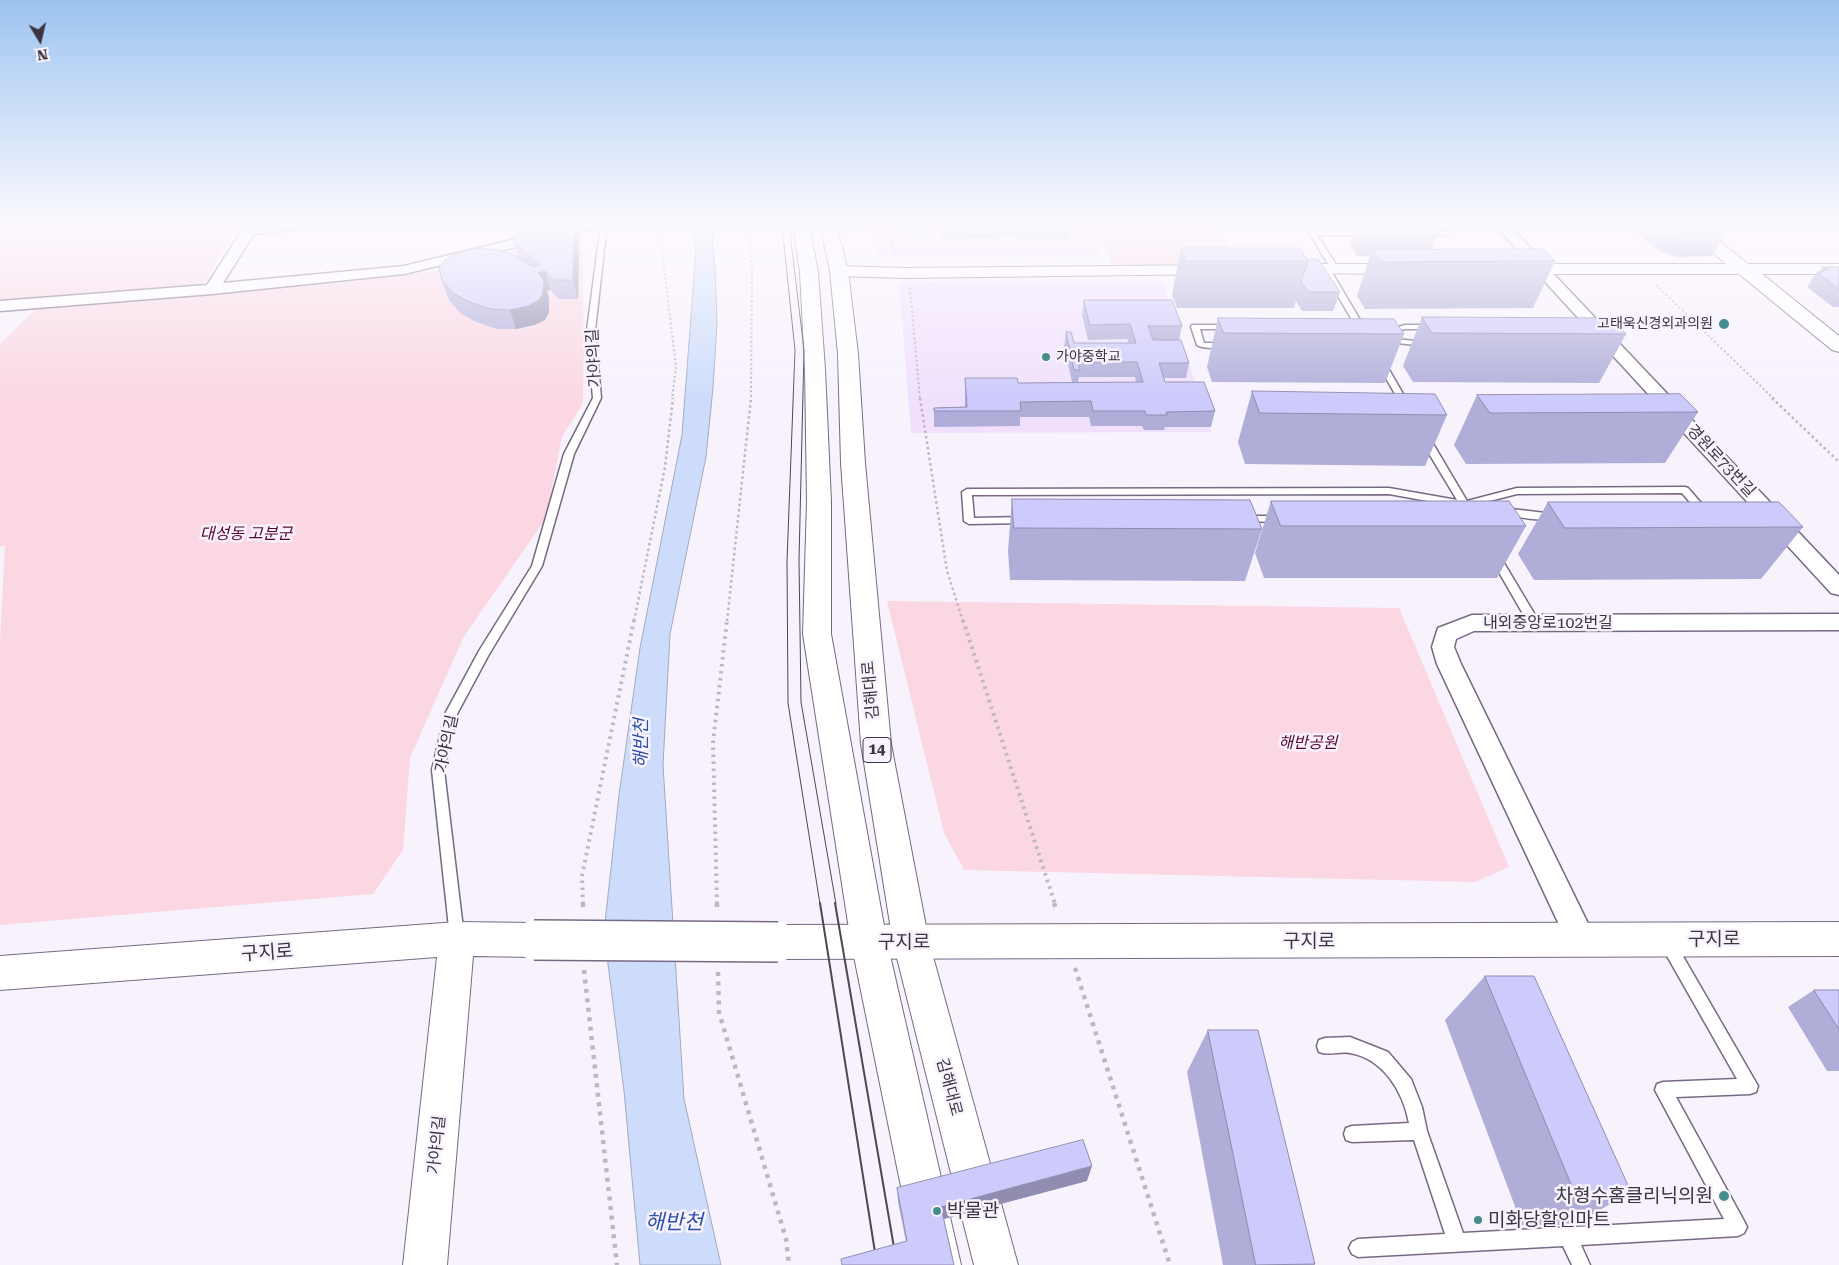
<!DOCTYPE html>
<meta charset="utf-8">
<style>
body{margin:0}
#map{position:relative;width:1839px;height:1265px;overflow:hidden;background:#f8f2fd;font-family:"Roboto Serif",serif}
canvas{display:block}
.north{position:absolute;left:15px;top:15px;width:50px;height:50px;-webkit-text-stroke:4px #f8f2fd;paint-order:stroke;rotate:171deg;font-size:14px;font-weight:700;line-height:20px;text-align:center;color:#3b3540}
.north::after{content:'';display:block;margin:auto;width:18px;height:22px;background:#3b3540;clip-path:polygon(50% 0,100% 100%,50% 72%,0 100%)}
</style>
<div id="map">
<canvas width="1839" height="1265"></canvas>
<div class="north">N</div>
</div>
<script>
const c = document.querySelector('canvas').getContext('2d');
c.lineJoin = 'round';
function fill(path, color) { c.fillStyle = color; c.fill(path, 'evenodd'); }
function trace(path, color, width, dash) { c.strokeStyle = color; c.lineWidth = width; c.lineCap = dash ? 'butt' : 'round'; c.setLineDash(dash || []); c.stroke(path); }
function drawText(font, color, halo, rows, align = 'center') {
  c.font = font + ' "Roboto Serif","Noto Sans KR",serif'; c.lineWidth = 5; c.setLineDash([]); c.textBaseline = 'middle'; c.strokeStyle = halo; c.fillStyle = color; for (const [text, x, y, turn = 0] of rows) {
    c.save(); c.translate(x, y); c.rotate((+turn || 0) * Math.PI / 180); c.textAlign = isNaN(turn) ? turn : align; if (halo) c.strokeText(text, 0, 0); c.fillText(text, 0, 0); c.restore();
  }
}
fill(new Path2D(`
 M870,224H1092L1100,256L877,258Z
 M1163,281L1211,432L911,433L899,282Z`), '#f0e0fd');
fill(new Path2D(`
 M0,224H239L206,281L196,287L0,303Z
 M1098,227H1217L1236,264H1111Z
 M582,233L584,344L583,403L562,437L546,518L463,638L410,758L403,850L373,894L0,925V642L5,546H0V344L37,308L359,281V277L426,267L425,273Z
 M887,601L1399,608L1509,867L1475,882L964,870L944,833Z`), '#fad7e3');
const water = new Path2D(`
 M693,224H714L712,239L715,267L717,323L713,388L706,457L670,634L663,765L684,1099L721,1265H640L624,1091L604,932L619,795L640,648L682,435L696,251Z`);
fill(water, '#cddcfb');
trace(water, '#a1aac3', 1);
const lane = new Path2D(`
 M601,224H607L595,330L601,398L574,454L542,566L488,656L457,714L444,770L464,937L462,942L457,944L452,942L450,937L432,770L445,714L479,651L532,566L564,454L593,398L587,330Z
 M1304,224H1310L1315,231H1368L1371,233L1368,235H1317L1339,269L1335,271L1331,269Z
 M1417,231H1445L1448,233L1445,235L1415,234V232Z
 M1323,267L1330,269L1366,330L1365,332L1358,330L1322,269Z
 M1192,325H1231L1235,327L1231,329H1200L1204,343H1225L1229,345C1223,349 1203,349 1197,345L1191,327Z
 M1405,325H1433L1437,327L1433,329H1405L1387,334L1383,332Z
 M1384,338L1426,342L1430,344L1426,346L1387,342H1384Z
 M1377,359H1383L1384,361L1410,406L1409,408H1403L1402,406L1376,361Z
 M1424,434L1429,437L1467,501L1517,488L1685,487L1688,488L1709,512L1708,514H1700L1682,493L1517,494L1470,506L1472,509L1467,512L1463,511L1459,504L1455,506L1389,494L972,495L974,518L1025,517L1030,520L1025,523L969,524L964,521L962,492L967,489L1389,488L1457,500L1419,437Z
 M1503,508L1554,514L1559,517C1551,524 1511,516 1499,513L1498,511Z
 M1243,516H1280L1285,519L1280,522L1239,521L1238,519L1239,517Z
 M1494,552L1498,553L1538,620L1540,623L1538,626H1530L1489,555Z
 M1668,937L1673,939L1758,1086L1756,1092L1750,1094L1676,1097L1744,1221L1747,1227L1744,1233L1738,1236L1581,1245L1590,1265H1572L1563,1246L1358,1257L1352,1254L1349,1248L1352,1242L1358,1239L1445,1234L1414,1140L1352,1142L1346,1140L1344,1134L1346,1128L1352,1126L1409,1123C1403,1092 1384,1059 1350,1053C1340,1051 1330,1056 1319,1052L1317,1046L1319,1040L1325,1038L1350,1037L1388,1052L1411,1079L1422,1107L1427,1131L1463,1233L1724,1219L1655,1090L1657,1084L1663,1082L1737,1079L1663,949L1661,944L1663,939Z`);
const street = new Path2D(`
 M246,224H317L310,228L254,234L223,283L404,266L577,224H601L599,227L404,274L212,294L0,311V301L207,285Z
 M1495,224H1509L1546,266L1839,575V595L1831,593L1536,272Z
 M1839,614V630L1474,631L1456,639L1454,647L1461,664L1596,940L1591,950L1581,954L1571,950L1437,664L1432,647L1438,628L1472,615Z`);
const secondary = new Path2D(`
 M1680,224H1698L1748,264H1839V274H1762L1839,336V352L1832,350L1739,274H1515L1509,273L1506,269L1509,265L1515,264H1726Z
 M1288,264H1405L1411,265L1414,269L1411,273L1405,274L1282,273L1279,269L1282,265Z
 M1215,265L1221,266L1224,270L1221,274L904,278L839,276L833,275L830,271L833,267L839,266L904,268Z
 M457,922L534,923L547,928L552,940L547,952L534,957L473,956L447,1265H403L437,957L0,990V956Z
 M1839,922V956L778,959L765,954L760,942L765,930L778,925Z`);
const primary = new Path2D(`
 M793,224H809L818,272L825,369L831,502V634L887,942L961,1265H917L851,942L803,634L807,502L805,369L800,272Z
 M820,224H836L848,271L858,354L865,463L891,744L929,942L1018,1265H974L893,942L861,744L841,463L838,354L830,271Z`);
trace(lane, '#776983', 3);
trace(street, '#776983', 3);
trace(secondary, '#776983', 2);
trace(primary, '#776983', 2);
trace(new Path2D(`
 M659,224L676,367L672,399
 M748,224L752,267L751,399
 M885,224L897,257
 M1656,285L1774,399
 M910,288L920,399`), '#bdb7c2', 2, [2, 2.5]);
trace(new Path2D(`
 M920,398L947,571L963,621
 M1772,398L1839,462
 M634,621L665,467L673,398
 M727,621L751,398`), '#bdb7c2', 2.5, [2.5, 3]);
trace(new Path2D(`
 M963,620L1055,904
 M583,904L582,876L634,620
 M717,904L713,743L727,620`), '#bdb7c2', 4, [2.5, 4.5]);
trace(new Path2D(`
 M583,903V909
 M717,903V911
 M1054,903L1057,912
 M1075,968L1170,1265
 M584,970L617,1265
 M718,972L719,1012L786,1239L789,1265`), '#bdb7c2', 4.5, [4, 5.5]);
fill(lane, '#fff');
fill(street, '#fff');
fill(secondary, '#fff');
fill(primary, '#fff');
trace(new Path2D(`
 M789,224L804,350L799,560L801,702L836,904
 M782,226L795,350L787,561L788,703L820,904`), '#4e4853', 1);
trace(new Path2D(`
 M820,903L877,1265
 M835,903L897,1265`), '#4e4853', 2);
const secondaryBridge = new Path2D(`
 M534,940L778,942`);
trace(secondaryBridge, '#776983', 42, []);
trace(secondaryBridge, '#fff', 39);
fill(new Path2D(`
 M555,224H575L579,238L578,299H559L550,290L547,291L549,299V312L545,320L534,325L516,329H497L476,322L460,313L449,300L442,281L518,258L514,243Z
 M901,224H934H929V235L902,234Z
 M939,224H1070L1071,225L1069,238L1049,239L1046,238V239H1022L1021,235H994V238L942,239Z
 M1247,224H1273L1247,225Z
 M1334,224H1488L1487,225Z
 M1634,224H1708L1724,236L1716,250L1712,256L1677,257L1659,251L1632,228Z
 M1355,226L1436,238L1432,249L1555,261L1533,308L1365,309L1357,296L1370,256H1357L1350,244Z
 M1181,248L1307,259L1340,292L1333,311H1302L1296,301L1294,308H1177L1172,295Z
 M1823,267H1839V307H1833L1807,287L1817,272H1819Z
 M1084,300L1182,326L1179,340L1189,363L1186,378H1164L1165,382L1215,411L1211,427H1165L1164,430H1144L1142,426H1091L1089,417H1020V426L934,427V408L965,407V378L1018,383L1072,382L1064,347L1066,332L1074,343H1129L1127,339L1088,340L1082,315ZM1079,377H1135L1136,382H1078Z
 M1422,317L1626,334L1599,383L1413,382L1403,366Z
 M1218,318L1404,334L1385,383L1212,382L1207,367Z
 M1252,391L1447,415L1425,466L1245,464L1238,442Z
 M1477,395L1698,412L1665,463L1466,464L1454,445Z
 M1012,499L1262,529L1245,581L1010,580L1008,551Z
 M1271,501L1526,526L1497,578H1264L1255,553Z
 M1548,502L1803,527L1761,579L1534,580L1518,554Z
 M1485,976L1631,1192L1574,1225H1522L1445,1020Z
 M1814,990H1839V1071H1827L1788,1007Z
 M1208,1030L1315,1264L1314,1265H1223L1187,1072Z
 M1087,1181L944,1219L954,1265L906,1242L898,1202L897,1188Z`), '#b0aed9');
fill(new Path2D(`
 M574,224H575L579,238L578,299L573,280Z
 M545,271L550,290L547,291L549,299V312L545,320L534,325L516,329L510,310L538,273Z
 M1092,1166L1087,1181L940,1220L941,1207Z`), '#908db0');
const building = new Path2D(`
 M555,224H574L573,280H554L545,271L538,273L544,280L543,293L539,300L528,306L510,310L491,309L469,302L453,293L442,281L439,268L446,259L459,252L478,248L498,250L515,256L533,267L540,265L514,243L516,233Z
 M942,224H994L942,225Z
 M1023,224H1046L1047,225H1023Z
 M1047,224H1070L1071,225H1050Z
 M1651,224H1708L1724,236L1720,242L1685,243L1666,237Z
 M1355,226H1427L1436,238H1363Z
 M1181,248H1300L1308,261H1186Z
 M1543,249L1555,261L1381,262L1373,250Z
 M1307,259H1318L1340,292H1308L1301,282L1308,261Z
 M1823,267H1839V289L1817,272H1824L1823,271L1828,269Z
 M1084,300H1172L1182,326H1148L1153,340H1181L1189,363H1159L1165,382H1204L1215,411L1166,412L1167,415H1146L1145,411H1093L1091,401L1020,402L1021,411H934V408L967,407L965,378H1017L1018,383L1143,382L1137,362H1078L1080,370H1074L1066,332H1071L1074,343H1136L1130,324L1090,325Z
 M1422,317L1611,318L1626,334L1432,333Z
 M1218,318L1394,319L1404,334L1224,333Z
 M1252,391L1435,394L1447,415L1260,413Z
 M1680,394L1698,412L1490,413L1477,395Z
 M1012,499L1250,500L1262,529L1014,528Z
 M1271,501H1509L1526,526H1281Z
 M1548,502H1779L1803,527L1565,528Z
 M1485,976H1534L1631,1192L1575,1193Z
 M1814,990H1839V1029Z
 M1208,1030H1258L1315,1264L1256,1265Z
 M1083,1140L1092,1166L941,1207L954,1265H842L841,1259L907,1241L897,1188Z`);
fill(building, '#cdcafc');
trace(building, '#908db0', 1);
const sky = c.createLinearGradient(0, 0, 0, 401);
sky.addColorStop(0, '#9dc4f0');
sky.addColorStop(0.56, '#fcf9fe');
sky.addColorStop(1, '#fcf9fe00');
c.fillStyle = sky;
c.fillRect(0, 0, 1839, 401);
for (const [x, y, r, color] of [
 [1724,324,6,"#448c8d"],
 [1046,357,5,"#448c8d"],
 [1724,1196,6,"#448c8d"],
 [937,1211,5,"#448c8d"],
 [1478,1220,5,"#448c8d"]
]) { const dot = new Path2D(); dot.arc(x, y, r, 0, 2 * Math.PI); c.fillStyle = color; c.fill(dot); trace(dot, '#f8f2fd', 2); }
drawText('14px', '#3b3540', '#f8f2fd', [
 ["고태욱신경외과의원",1713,324],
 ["가야중학교",1056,357,"left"]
], 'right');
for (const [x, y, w] of [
 [877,750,28]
]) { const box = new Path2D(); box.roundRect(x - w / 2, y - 12.5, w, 25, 4); c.fillStyle = '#f8f2fd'; c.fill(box); trace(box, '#3b3540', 1); }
drawText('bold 15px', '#3b3540', null, [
 ["14",877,750]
]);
drawText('16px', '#3b3540', '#f8f2fd', [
 ["가야의길",594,358,-93],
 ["경원로73번길",1721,461,47],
 ["내외중앙로102번길",1548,623],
 ["김해대로",871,690,-95],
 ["가야의길",447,744,-78],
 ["김해대로",949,1087,75],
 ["가야의길",437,1145,-84]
]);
drawText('italic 16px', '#560630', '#f8f2fd', [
 ["대성동 고분군",246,534],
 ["해반공원",1308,743]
]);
drawText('italic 18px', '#2d50a7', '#f8f2fd', [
 ["해반천",642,743,-90]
]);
drawText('19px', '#3b3540', '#f8f2fd', [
 ["구지로",1714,939],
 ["구지로",1309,941],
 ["구지로",904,942],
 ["구지로",267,953,-4]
]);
drawText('19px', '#3b3540', '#f8f2fd', [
 ["차형수홈클리닉의원",1713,1196,"right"],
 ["박물관",947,1211],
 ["미화당할인마트",1488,1220]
], 'left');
drawText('italic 21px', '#2d50a7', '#f8f2fd', [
 ["해반천",674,1223]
]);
</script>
